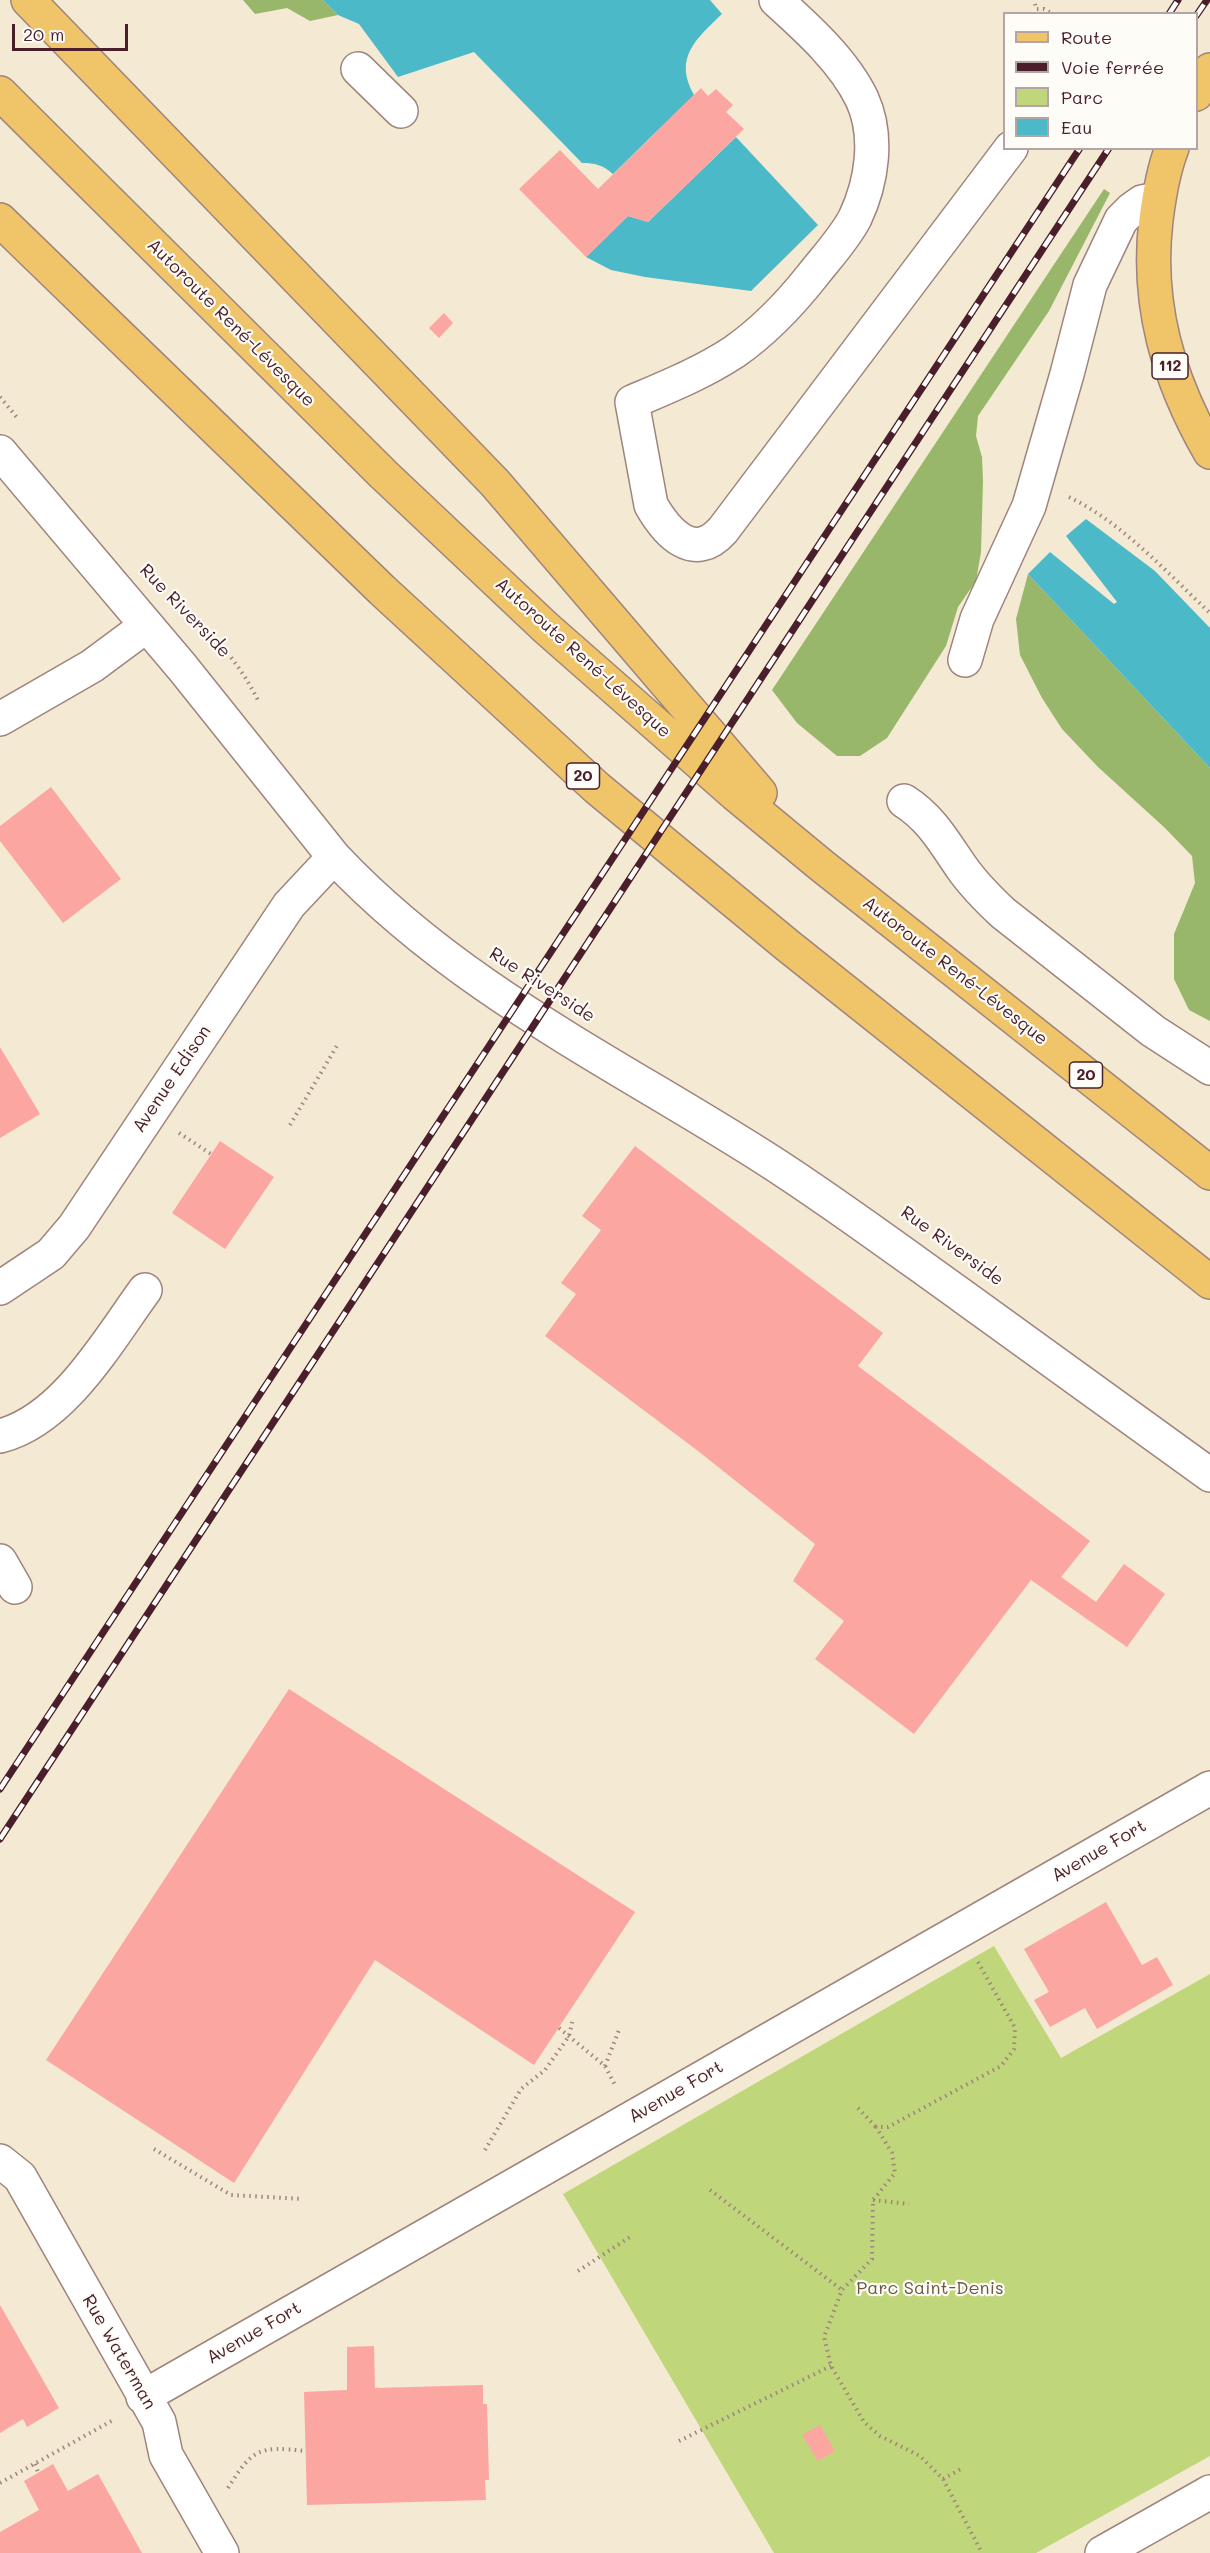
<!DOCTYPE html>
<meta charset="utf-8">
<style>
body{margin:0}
#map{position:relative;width:1210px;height:2553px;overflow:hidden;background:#f4e9d2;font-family:Mali,sans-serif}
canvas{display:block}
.legend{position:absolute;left:1003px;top:12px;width:195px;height:138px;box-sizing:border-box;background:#fdfcf7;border:2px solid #b5a4a5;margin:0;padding:8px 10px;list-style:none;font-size:18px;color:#4a1f2b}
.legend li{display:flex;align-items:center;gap:12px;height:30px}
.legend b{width:30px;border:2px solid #b5a4a5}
.scale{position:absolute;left:12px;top:24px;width:116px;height:27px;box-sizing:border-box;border:3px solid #4a1f2b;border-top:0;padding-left:8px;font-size:18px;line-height:21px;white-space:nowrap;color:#4a1f2b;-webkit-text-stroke:4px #fdfcf7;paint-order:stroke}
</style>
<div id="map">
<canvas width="1210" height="2553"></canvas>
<ul class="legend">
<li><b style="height:8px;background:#f0c469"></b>Route</li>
<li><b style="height:8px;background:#4a1f2b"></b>Voie ferrée</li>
<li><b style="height:16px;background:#c0d67a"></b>Parc</li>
<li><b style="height:16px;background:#4cb9c8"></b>Eau</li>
</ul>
<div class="scale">20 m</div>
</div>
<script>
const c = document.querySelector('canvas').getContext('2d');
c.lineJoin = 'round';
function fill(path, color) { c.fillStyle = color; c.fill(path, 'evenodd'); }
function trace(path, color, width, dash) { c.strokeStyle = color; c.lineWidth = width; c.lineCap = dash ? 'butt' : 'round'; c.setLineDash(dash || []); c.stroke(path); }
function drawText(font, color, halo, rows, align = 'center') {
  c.font = font + ' Mali,sans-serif'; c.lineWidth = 4.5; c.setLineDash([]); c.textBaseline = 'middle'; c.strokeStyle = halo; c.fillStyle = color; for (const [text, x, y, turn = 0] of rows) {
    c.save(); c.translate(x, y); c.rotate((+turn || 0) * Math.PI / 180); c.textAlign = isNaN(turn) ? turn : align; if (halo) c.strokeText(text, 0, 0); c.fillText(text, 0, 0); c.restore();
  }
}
fill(new Path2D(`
 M994,1946L1061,2058L1210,1974V2456L1036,2553H774L563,2194Z`), '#c0d67a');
fill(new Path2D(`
 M243,0H323L338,15L310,21L287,8L255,14Z
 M1104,189L1110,193L1049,311L978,416L976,436L982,457L983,481L981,552L976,581L958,607L946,646L887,738L860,756H837L797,723L772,690Z
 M1028,574L1210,768V1021L1189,1010L1174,979V934L1195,883L1192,856L1165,828L1098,767L1062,729L1042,698L1020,655L1016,619Z`), '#98b76a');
fill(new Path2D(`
 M323,0H710L722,14C696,39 673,58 694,95L613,174C603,165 595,163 582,163L474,52L398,77L359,24L338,15Z
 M736,137L818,225L751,291L645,277L611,270L586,257L628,216L648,222Z
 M1086,519L1155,571L1210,628V768L1028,574L1050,552L1114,604L1117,602L1066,536Z`), '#4cb9c8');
fill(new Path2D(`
 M701,88L708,96L716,89L733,105L726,112L744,129L648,222L628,216L586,257L519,189L560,150L598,189Z
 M444,313L453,323L439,338L429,328Z
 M51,787L121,879L63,923L0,841V826Z
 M0,1047L40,1114L0,1138Z
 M220,1141L274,1177L225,1249L172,1213Z
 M635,1146L883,1333L858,1366L1090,1541L1061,1577L1096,1602L1124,1564L1165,1594L1127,1647L1031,1580L914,1734L815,1659L844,1621L793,1581L815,1544L698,1451L545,1336L576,1294L561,1283L601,1230L582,1216Z
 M289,1689L635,1912L534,2065L375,1960L234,2183L46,2060Z
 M1106,1902L1142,1965L1157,1957L1173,1985L1097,2029L1085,2008L1050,2027L1034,2000L1049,1992L1024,1949Z
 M0,2305L59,2408L27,2427L23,2419L0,2433Z
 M374,2346L375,2388L483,2385V2404H487L489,2480H485L486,2500L307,2505L304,2392L347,2390V2347Z
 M820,2425L835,2451L818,2461L802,2435Z
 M53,2464L68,2491L98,2474L142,2553H0V2532L39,2510L24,2481Z`), '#fca6a2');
const minor = new Path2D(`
 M776,0C807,28 844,61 862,99C879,136 872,182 855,218C844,239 826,258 812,276C789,305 764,331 734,352C702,373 667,387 632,402L651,505C667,533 694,563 723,530L1011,148
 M358,69L401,111
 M0,452L182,667L334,857C459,990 620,1065 771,1162C836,1204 898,1250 961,1295C1044,1355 1127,1415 1210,1475
 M965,660L977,619L1029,506L1067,374L1090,285L1121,220L1132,209L1142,202L1158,199
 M0,719L92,666L146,626
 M904,801C931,818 944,842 962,868C974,885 988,899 1003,913L1153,1031L1210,1068
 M0,1288L51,1254L74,1227L289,905L334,857
 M0,1436C64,1420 109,1339 145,1290
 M0,1561L15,1587
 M0,2161L20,2177L159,2422L166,2455L222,2553
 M143,2397L1210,1788
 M1102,2553L1210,2492`);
const major = new Path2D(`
 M1196,94L1210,70
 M1172,148C1163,171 1159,196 1156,220C1146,304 1168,379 1210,452`);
const highway = new Path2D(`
 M28,0L495,483L760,793
 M0,93L383,474L545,627L735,794L821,865L1210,1173
 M0,220L382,590L597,788L787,945L1210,1282`);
trace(minor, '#9f847e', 36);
trace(major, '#9f847e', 36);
trace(highway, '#9f847e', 36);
trace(new Path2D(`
 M1035,4L1036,9H1044L1053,14
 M0,397L19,420
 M1069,497C1124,524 1166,572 1210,613
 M189,615C219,639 242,668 259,702
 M290,1125L338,1044
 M179,1133L211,1154
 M978,1962L1015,2028L1014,2049L1001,2066L888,2127H876L892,2153L895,2173L873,2200L872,2259L842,2290L824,2337L831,2366L864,2422L880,2436L920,2456L943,2479L982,2553
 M559,2028L605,2066L615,2085
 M605,2066L619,2030
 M858,2108L876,2127
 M154,2149L231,2195L303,2199
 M485,2150L521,2089L545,2070L569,2036L573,2019
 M710,2190L842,2290
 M873,2200L909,2204
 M578,2271L633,2235
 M679,2441L831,2366
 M35,2464L38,2472
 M943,2479L963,2468
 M0,2483L115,2419
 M228,2488C253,2448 259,2446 305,2451`), '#9f847e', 4, [1.5, 4.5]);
trace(minor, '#fff', 33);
trace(major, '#f0c469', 33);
trace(highway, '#f0c469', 33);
const rail = new Path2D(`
 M1169,14L1178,0
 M1196,16L1207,0
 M0,1789L1080,148
 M0,1839L1109,148`);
trace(rail, '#4a1f2b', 7);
trace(rail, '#fdfcf7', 4.5, [14]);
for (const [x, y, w] of [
 [1170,366,36],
 [583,776,33],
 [1086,1075,33]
]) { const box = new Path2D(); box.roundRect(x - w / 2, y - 13, w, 26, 4.5); c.fillStyle = '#fdfcf7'; c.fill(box); trace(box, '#4a1f2b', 1.5); }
drawText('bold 16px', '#4a1f2b', null, [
 ["112",1170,366],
 ["20",583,776],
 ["20",1086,1075]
]);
drawText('18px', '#4a1f2b', '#fdfcf7', [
 ["Autoroute René-Lévesque",231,323,45],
 ["Rue Riverside",185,611,46],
 ["Autoroute René-Lévesque",583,658,42],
 ["Autoroute René-Lévesque",955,971,38],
 ["Rue Riverside",542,985,33],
 ["Avenue Edison",172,1079,-56],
 ["Rue Riverside",952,1246,36],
 ["Avenue Fort",1099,1851,-30],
 ["Avenue Fort",676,2092,-30],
 ["Avenue Fort",254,2333,-30],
 ["Rue Waterman",119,2352,60]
]);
drawText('18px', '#6d5643', '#fdfcf7', [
 ["Parc Saint-Denis",930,2288]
]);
</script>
